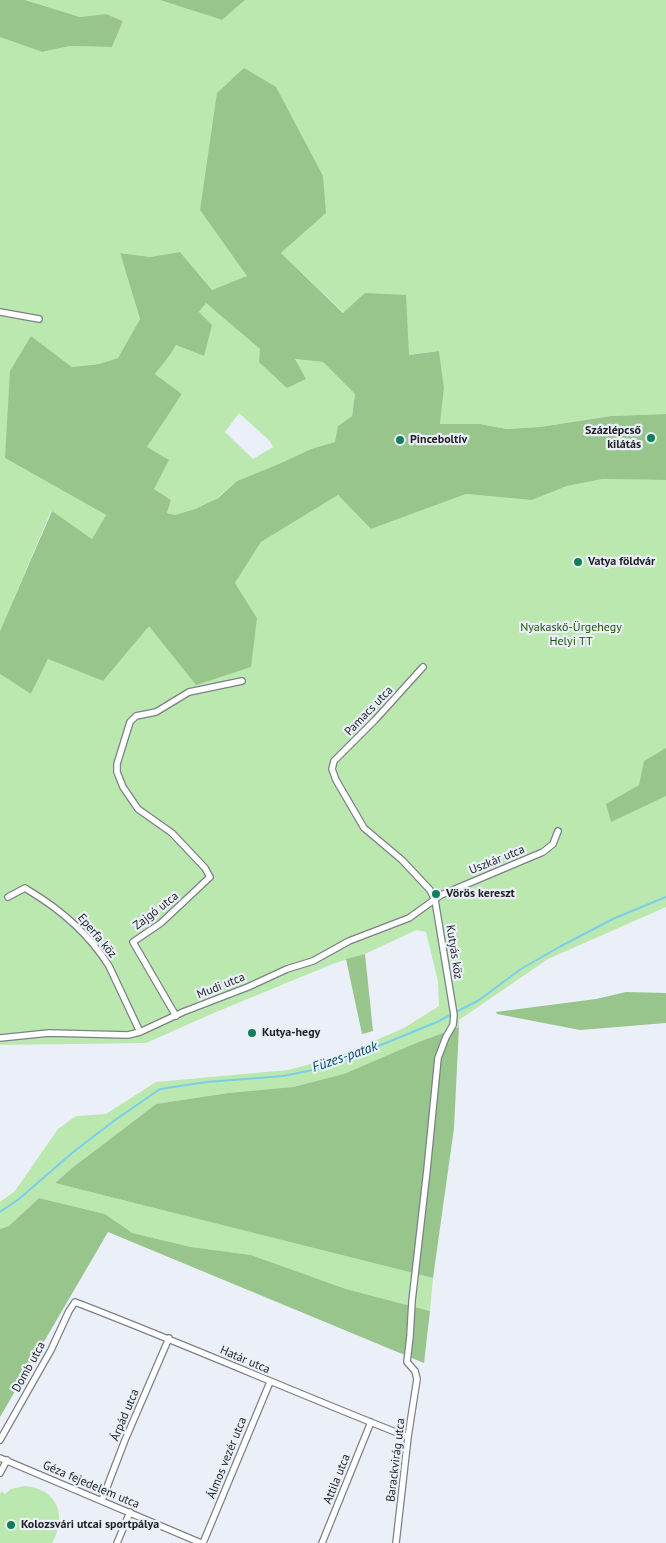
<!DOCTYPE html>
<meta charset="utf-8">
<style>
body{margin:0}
canvas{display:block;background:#ebeff8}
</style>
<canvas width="666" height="1543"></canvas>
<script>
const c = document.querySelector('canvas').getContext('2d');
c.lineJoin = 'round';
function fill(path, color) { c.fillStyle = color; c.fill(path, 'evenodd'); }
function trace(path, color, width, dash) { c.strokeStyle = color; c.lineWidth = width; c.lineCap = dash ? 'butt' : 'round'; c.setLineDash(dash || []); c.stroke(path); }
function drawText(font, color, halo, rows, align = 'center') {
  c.font = font + ' "PT Sans",sans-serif'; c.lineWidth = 4.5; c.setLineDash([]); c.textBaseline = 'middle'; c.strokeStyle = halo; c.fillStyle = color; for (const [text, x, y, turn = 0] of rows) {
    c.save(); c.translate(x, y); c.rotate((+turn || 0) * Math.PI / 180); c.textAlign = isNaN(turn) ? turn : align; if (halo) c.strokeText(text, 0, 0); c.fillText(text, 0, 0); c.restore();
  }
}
fill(new Path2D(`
 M25,0H160L222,20L245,0H666V414L611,416L540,427L507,429L480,424H440L444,388L439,351L409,355L344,313L281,253L326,213L200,210L248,276L212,290L180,252L150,257L120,253L140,319L118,358L99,364L72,367L31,336L5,458L106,515L92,539L51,511L0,631V37L42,52L70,46L112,47L123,21L106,14L80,17Z
 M206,303L260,349L306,379L294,359L323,362L355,394L352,416L338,426L336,442L311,449L281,463L237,481L217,498L195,509L175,515L167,513L171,500L154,489L147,447L182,394L155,374L170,355L176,345L204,356L199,312ZM239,413L270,441L273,447L253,459L225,432Z
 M603,479L666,480V907L548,959L459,1020V1027L416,1043L345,1074L293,1087L228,1093L156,1104L72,1168L55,1183L433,1278L430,1311L346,1289L251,1255L191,1247L131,1233L105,1214L39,1198L9,1226L0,1229V1202L15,1191L58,1129L76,1116L106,1114L156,1082L288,1070L337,1057L404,1028L439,1006L438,981L426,932L416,930L365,954L335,963L216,1012L146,1043L0,1045V674L31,694L48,659L103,681L149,625L196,685L257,618L235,583L261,542L338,495L371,529L466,494L532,500L567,486Z
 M24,1486C57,1488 68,1516 52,1543H0V1494L2,1491L5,1494L11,1489Z`), '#bae8af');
fill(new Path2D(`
 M0,0H25L80,17L106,14L123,21L112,47L70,46L42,52L0,37Z
 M160,0H245L222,20Z
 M244,68L276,87L323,176L326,213L281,253L343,313L365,293L406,295L409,355L439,351L444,388L440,424H480L507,429L540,427L611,416L666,414V480L603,479L567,486L532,500L466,494L371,529L338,495L261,542L235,583L257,618L251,667L196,685L149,626L103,681L48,659L31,694L0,674V631L52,511L92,539L106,515L5,458L10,371L31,336L72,367L99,364L118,358L140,319L120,253L150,257L180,252L212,290L247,276L200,210L217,93ZM206,303L260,349L259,362L287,388L306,379L295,359L323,362L355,394L352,416L338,426L335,442L311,449L281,463L237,481L218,498L195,509L175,515L167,513L171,500L154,489L169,460L147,447L182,394L155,374L170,355L176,345L204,356L212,325L199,312Z
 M666,748V796L611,822L606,804L639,785L644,761Z
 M365,954L373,1031L362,1034L346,959Z
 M626,992L666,993V1023L580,1030L497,1014L496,1012L596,999Z
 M459,1027L454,1128L433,1278L55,1183L72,1168L156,1104L228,1093L293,1087L344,1074L416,1043Z
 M39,1198L105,1214L132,1233L191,1247L251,1255L346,1289L430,1311L424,1363L108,1232L0,1417V1229L9,1226Z`), '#98c58c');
trace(new Path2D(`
 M0,1212L19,1199L72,1153L115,1120L160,1089L207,1082L283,1076L322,1068L354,1056L437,1022L479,1000L521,969L561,946L615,918L666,897`), '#7aceec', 2);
const minor = new Path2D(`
 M0,312L39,319
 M8,897L25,888L28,890C60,909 89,934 109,966L140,1032
 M176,1016L133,942L161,923L210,877L205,868L172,833L138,809L123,787L117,772V764L130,722L136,716L156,712L189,692L242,681
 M0,1038L49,1033L128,1035L140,1032L183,1012L248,987L287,969L313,961L349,941L409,918L441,895L543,852L553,844L558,831
 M0,1440L51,1350L69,1311L75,1302C187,1345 296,1393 408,1437
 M0,1458L201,1543
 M0,1473L7,1460
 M102,1500L125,1440L169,1338
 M117,1543L130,1512
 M203,1543L270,1382
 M322,1543L371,1422
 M396,1543L408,1437L417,1379L415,1371L407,1362L410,1336L412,1301L427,1170L438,1058L446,1037L453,1025L454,1015L435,900L430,890L402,860L364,828L336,780L332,769L334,761L376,719L423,667`);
trace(minor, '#7c8088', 8);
trace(minor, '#fff', 5.5);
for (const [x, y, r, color] of [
 [651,438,5,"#127e5a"],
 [400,440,5,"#127e5a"],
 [578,562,5,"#127e5a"],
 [436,894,5,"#127e5a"],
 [252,1033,5,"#127e5a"],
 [11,1525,5,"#127e5a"]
]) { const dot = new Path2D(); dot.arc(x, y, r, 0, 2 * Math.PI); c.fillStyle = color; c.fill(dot); trace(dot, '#ebeff8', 2); }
drawText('bold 12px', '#1e1f23', '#ebeff8', [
 ["Százlépcső",641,431,"right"],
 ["kilátás",641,445,"right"],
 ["Pinceboltív",410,440],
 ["Vatya földvár",588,562],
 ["Vörös kereszt",446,894],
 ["Kutya-hegy",262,1033],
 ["Kolozsvári utcai sportpálya",21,1525]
], 'left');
drawText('12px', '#1b5505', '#ebeff8', [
 ["Nyakaskő-Ürgehegy",571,628],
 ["Helyi TT",571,642]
]);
drawText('12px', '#1e1f23', '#ebeff8', [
 ["Pamacs utca",369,711,-46],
 ["Uszkár utca",497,860,-22],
 ["Zajgó utca",156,911,-38],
 ["Eperfa köz",97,936,50],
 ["Kutyás köz",454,952,81],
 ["Mudi utca",221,986,-22],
 ["Határ utca",245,1360,23],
 ["Domb utca",29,1367,-61],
 ["Árpád utca",125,1415,-67],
 ["Álmos vezér utca",227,1458,-68],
 ["Barackvirág utca",396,1460,-83],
 ["Attila utca",337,1479,-68],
 ["Géza fejedelem utca",91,1485,23]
]);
drawText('italic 14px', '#024e63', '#ebeff8', [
 ["Füzes-patak",345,1057,-19]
]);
</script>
